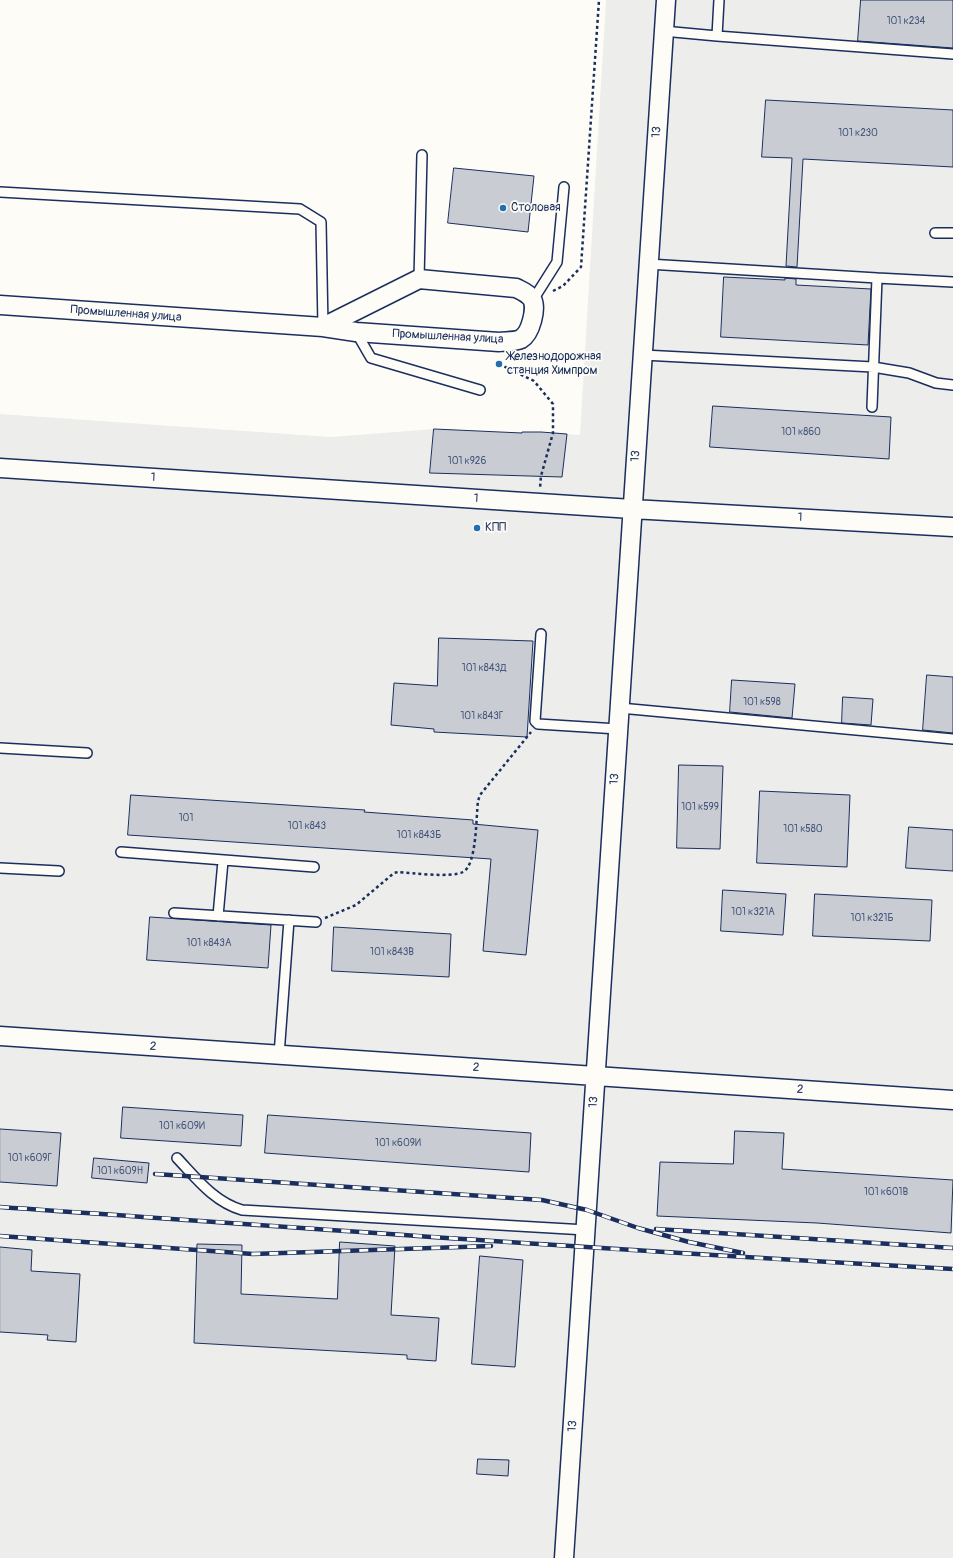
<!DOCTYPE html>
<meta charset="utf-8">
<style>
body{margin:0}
canvas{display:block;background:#fdfcf7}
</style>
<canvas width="953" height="1558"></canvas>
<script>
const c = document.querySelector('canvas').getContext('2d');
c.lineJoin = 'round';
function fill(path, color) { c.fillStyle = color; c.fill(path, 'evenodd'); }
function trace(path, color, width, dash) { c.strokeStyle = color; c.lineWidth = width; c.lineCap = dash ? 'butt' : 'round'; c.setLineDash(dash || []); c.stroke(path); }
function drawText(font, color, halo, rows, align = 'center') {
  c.font = font + ' Pangolin,sans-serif'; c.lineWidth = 3.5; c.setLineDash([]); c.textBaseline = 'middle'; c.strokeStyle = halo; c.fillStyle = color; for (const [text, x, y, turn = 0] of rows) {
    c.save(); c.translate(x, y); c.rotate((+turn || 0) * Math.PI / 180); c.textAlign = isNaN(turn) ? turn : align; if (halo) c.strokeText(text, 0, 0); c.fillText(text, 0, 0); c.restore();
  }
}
fill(new Path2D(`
 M606,0H953V1558H0V414L331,437L434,429L504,433L541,432L580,435Z`), '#edeeec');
const building = new Path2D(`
 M861,0H953V48L858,41Z
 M766,100L953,110V167L803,159L797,267L786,266L792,158L762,157Z
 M454,168L534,176L528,232L448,223Z
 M724,277L785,280V278L796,279V285L871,289L868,345L721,337Z
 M713,406L891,417L889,459L710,447Z
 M434,429L522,433V432H541L567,434L562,477L430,473Z
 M439,638L533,641L527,737L434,732V729L391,725L394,683L437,686Z
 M927,675L953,677V733L923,730Z
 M732,680L795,684L792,718L730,712Z
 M843,697L873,699L871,725L842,723Z
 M679,765L723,766L720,849L677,848Z
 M760,791L850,795L847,867L757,863Z
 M131,795L365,810L364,812L473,820V824L538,830L526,955L483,951L491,859L128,835Z
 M909,827L953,830V871L906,868Z
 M723,890L786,894L783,935L721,931Z
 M815,894L932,900L930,941L813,936Z
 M150,917L271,925L268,968L147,960Z
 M334,927L451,934L449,977L332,971Z
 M123,1107L243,1115L241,1146L121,1138Z
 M268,1115L531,1133L529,1172L265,1153Z
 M0,1129L61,1133L57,1186L0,1182Z
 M735,1131L784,1133L782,1169L953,1180L951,1233L817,1223L657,1216L660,1162L733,1164Z
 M94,1158L149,1163L147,1183L92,1178Z
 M340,1242L395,1246L391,1315L439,1318L436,1361L407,1359V1355L194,1343L197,1244L242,1245L241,1294L337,1299Z
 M0,1247L32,1250L31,1271L80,1274L76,1342L47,1340L48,1335L0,1332Z
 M480,1256L523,1260L515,1367L472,1364Z
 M478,1459L509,1460L508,1476L477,1474Z`);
fill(building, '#c9ccd3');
trace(building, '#1b2f5e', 1);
const lane = new Path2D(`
 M663,31L717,36L719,0
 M717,36L953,54
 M0,192L300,209L321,222L323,327
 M935,233H953
 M648,264L877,278L872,407
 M877,278L953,282
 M419,279L422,155
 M533,300L557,262L564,187
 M356,332L371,358L480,390
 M643,355L873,367L909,373L936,383L953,385
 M541,634L535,721L538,724L618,729
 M620,708L953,739
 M0,748L87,753
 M121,852L314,867
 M0,868L59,871
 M174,913L316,922
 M218,916L223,861
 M279,1055L289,920
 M177,1158C196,1178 214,1202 242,1210L586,1230`);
const street = new Path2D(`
 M0,305L323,327L356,332L499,342C505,341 515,342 521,339C531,333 537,308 532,299C528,293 522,291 516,288L419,279L323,327
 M0,468L632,509L953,527
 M0,1036L953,1100
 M564,1558L666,0`);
trace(lane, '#1b2f5e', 12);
trace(street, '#1b2f5e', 21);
trace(new Path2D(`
 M553,291L563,286L581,267L599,0
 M499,364L534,381L553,404V433L541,476L540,488
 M325,918L356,905L394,873L398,872C413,873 451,878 463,872C477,865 476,816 478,801L480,795L531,732`), '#1b2f5e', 2.5, [3, 3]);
trace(lane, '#fdfcf7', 9);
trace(street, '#fdfcf7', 18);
const rail = new Path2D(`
 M155,1174L542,1200L587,1210L638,1228L689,1242L743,1253
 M0,1207C318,1229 635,1252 953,1269
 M656,1229L953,1248
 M0,1236L253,1254L491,1246`);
trace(rail, '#1b2f5e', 4.5);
trace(rail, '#fdfcf7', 3, [9]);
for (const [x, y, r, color] of [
 [503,208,4,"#1f6fb2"],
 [499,364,4,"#1f6fb2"],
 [477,528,4,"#1f6fb2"]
]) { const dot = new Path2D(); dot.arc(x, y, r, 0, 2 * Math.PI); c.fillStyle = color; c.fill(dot); trace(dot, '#fdfcf7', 1.5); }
drawText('10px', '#46567b', null, [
 ["101 к234",906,21],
 ["101 к230",858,133],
 ["101 к860",801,432],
 ["101 к926",467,461],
 ["101 к843Д",484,668],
 ["101 к598",762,702],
 ["101 к843Г",482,716],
 ["101 к599",700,807],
 ["101",186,818],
 ["101 к843",307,826],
 ["101 к580",803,829],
 ["101 к843Б",419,835],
 ["101 к321А",753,912],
 ["101 к321Б",872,918],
 ["101 к843А",209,943],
 ["101 к843В",392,952],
 ["101 к609И",182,1126],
 ["101 к609И",398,1143],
 ["101 к609Г",30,1158],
 ["101 к609Н",120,1171],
 ["101 к601В",886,1192]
]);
drawText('12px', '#1b2f5e', '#fdfcf7', [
 ["13",657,132,-86],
 ["Промышленная улица",126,314,4],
 ["Промышленная улица",448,337,3],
 ["13",636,456,-86],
 ["1",153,478,4],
 ["1",476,499,4],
 ["1",800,518,3],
 ["13",615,779,-86],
 ["2",153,1047,4],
 ["2",476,1068,4],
 ["2",800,1090,4],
 ["13",594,1102,-86],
 ["13",573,1426,-86]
]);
drawText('12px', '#1b2f5e', '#fdfcf7', [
 ["Столовая",511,208],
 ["Железнодорожная",507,357],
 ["станция Химпром",507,371],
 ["КПП",485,528]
], 'left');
</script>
